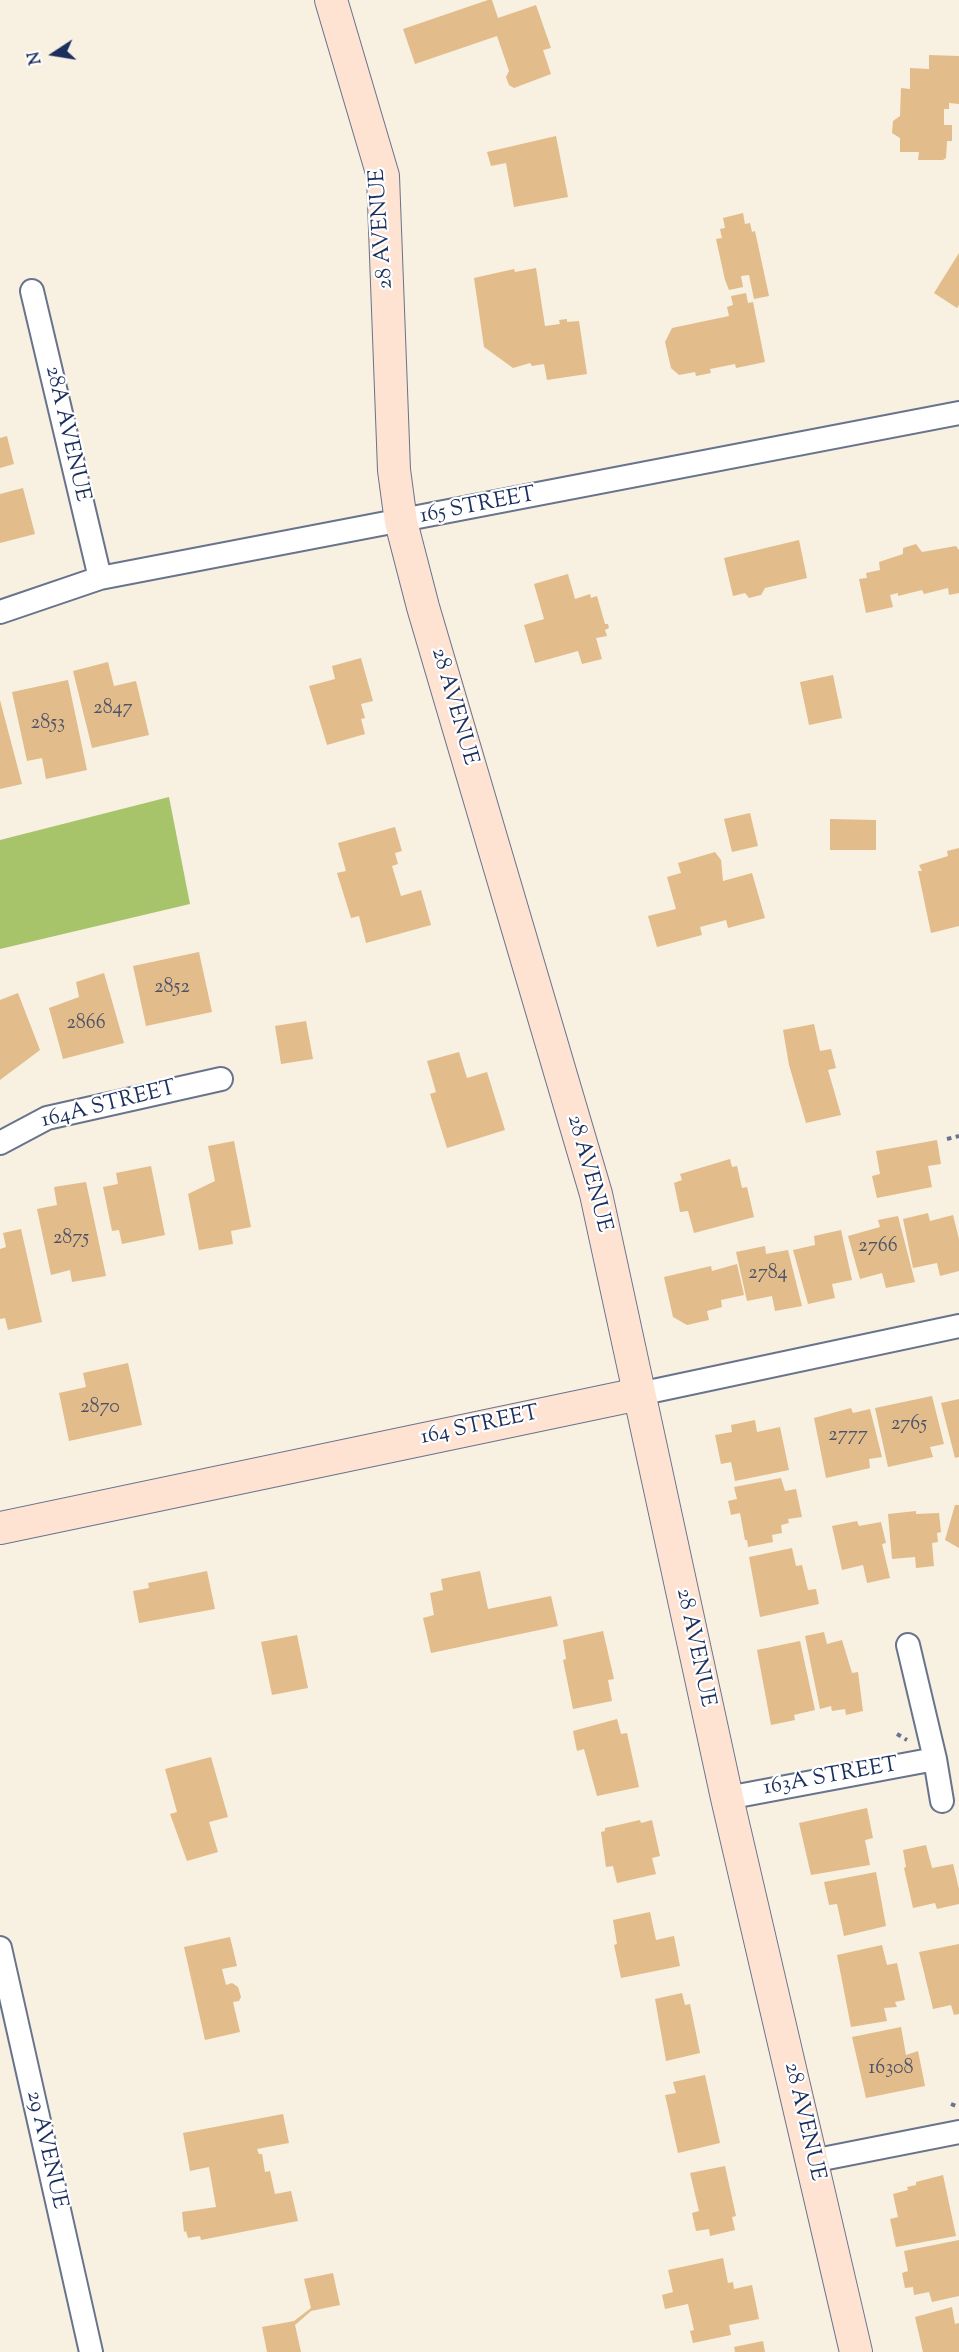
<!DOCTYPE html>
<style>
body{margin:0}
#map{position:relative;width:959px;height:2352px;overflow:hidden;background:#f8f0e1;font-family:"Sorts Mill Goudy",serif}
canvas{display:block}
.north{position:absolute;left:24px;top:24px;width:60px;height:60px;-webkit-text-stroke:4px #fff;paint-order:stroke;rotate:258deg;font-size:16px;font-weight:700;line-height:24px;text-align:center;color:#1b2f5e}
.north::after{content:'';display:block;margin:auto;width:21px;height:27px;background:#1b2f5e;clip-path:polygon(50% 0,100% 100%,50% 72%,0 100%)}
</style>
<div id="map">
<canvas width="959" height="2352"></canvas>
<div class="north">N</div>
</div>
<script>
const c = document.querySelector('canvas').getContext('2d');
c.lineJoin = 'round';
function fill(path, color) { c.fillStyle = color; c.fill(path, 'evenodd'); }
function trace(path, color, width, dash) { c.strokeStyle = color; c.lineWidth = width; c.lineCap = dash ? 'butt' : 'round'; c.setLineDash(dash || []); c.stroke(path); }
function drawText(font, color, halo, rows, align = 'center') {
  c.font = font + ' "Sorts Mill Goudy",serif'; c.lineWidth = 4.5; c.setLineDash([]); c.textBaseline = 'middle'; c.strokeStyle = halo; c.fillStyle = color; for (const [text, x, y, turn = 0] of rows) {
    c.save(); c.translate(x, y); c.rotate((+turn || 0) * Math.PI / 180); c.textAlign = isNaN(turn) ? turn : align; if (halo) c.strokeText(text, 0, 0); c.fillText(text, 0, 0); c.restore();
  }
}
fill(new Path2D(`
 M169,797L190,904L0,949V840Z`), '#a8c46b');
fill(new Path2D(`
 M488,0H492L498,18L536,5L551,48L543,50L551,74L514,88L509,85L506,77L509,71L497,36L415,64L403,29Z
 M929,55L959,56V104L949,103V109H944V125H952V141H947L946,158L943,160H918L919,152H900V138L892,133L893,121L900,116L901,88L910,89V68L929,69Z
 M556,136L568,197L514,207L506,163L491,166L487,152Z
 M743,213L745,224L750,223L752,232L755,231L769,296L754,299L749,275L741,276L743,287L729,290L725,280L716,239L722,238L720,229L725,228L723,218Z
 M959,253V305L957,308L934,293Z
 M536,268L545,326L560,324L559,320L567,319V322L579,321L587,374L547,380L544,364L532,366L530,363L513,368L484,347L474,278L514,269L515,272Z
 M746,293L748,303L753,302L765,362L736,368L735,364L710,369L711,373L696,376L695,372L679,375L671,368L665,342L672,328L729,316L727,307L733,305L731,296Z
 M7,436L14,464L0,468V438Z
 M23,488L35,534L0,543V494Z
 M799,540L807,578L765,588L761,595L749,598L745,593L733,596L724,558Z
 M916,544L922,552L956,546L959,550V593L949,595L948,588L924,594L922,590L898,596V593L890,595L893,607L866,613L859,579L867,578L866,573L880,570L879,562L903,554V548Z
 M568,574L575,599L590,594L591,598L597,596L605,624H608L609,628L605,630L607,636L596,638L602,659L582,664L578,651L535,663L524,625L544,619L534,584Z
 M361,658L373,701L361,704L365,718L361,719L365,734L327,745L309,686L335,679L332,666Z
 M108,662L114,686L136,681L149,735L92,748L73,671Z
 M833,675L842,718L809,725L800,682Z
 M68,680L87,770L46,779L42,758L27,761L12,692Z
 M0,700L22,784L0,789Z
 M750,813L758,846L732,852L724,819Z
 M830,819L876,820V850H830Z
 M395,827L402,851L395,853L398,864L392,866L401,896L421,890L431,925L366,943L359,916L351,918L337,873L346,871L338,843Z
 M959,848V926L931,933L918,871H922L919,865L948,856L947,851Z
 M715,852L721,860L723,881L752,873L765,918L728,928L726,920L700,927L702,935L657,947L648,916L676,909L667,877L681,873L678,863Z
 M199,952L212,1012L146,1026L133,966Z
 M104,973L124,1043L63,1059L49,1008L79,997L76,982Z
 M18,993L40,1050L0,1080V1000Z
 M306,1021L313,1059L281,1064L275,1026Z
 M814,1024L820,1051L831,1049L836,1068L828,1070L841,1115L806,1123L789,1065L783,1030Z
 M459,1052L467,1078L487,1072L505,1130L447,1148L430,1094L436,1092L427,1061Z
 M937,1140L941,1164L928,1166L932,1187L877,1198L872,1176L880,1174L876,1151Z
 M234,1141L251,1227L231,1231L233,1244L199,1250L188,1194L215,1181L208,1146Z
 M730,1159L732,1167L737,1166L742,1188L747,1187L754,1217L694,1233L688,1211L680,1212L674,1183L682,1180L680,1174Z
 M151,1166L165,1235L122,1244L119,1230L112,1231L103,1187L118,1184L116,1173Z
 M86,1182L106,1276L72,1282L70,1270L51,1275L37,1209L57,1205L54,1187Z
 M928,1213L930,1221L953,1215L959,1239V1271L940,1276L937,1263L913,1268L903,1219Z
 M898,1216L915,1282L886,1288L882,1273L860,1279L848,1236L880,1227L878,1220Z
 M21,1229L42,1322L8,1330L5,1318L0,1319V1249L6,1247L3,1233Z
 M841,1230L852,1280L832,1284L835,1298L808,1304L793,1250L815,1245L814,1236Z
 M765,1246L766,1254L788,1250L802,1306L775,1311L772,1296L747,1301L736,1252Z
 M737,1264L744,1295L721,1300L722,1307L707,1311L709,1320L687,1325L673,1317L664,1277L711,1266L712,1271Z
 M128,1363L142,1425L69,1441L59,1393L86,1387L83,1373Z
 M932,1396L944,1444L930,1447L933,1457L888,1467L875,1408Z
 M959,1399V1457L955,1458L941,1403Z
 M851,1408L853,1413L870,1409L882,1457L869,1459L870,1468L826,1478L814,1418Z
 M755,1420L757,1432L780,1427L789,1470L735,1481L731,1462L721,1464L715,1435L732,1432L731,1425Z
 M781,1478L785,1491L796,1489L802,1517L788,1519L789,1523L781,1525L782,1533L772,1535L773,1542L748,1547L747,1540H745L740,1513L731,1515L728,1501L737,1499L734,1487Z
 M955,1505H959V1548L945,1540Z
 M916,1511V1514L939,1513L941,1532L937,1533L938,1542L932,1543L934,1566L916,1568L915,1557L892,1559L888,1514Z
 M857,1521L859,1526L881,1522L886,1543L882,1544L890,1578L867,1583L863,1565L842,1570L832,1526Z
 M792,1548L796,1566L802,1565L808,1590L816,1589L819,1604L760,1617L749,1557Z
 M207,1571L215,1609L139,1623L133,1591L149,1588L148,1583Z
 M480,1571L488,1609L551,1596L558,1626L431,1653L423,1618L434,1615L430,1593L443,1590L441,1579Z
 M603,1631L614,1679L608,1680L612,1701L573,1709L563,1660L566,1659L563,1640Z
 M824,1632L827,1644L842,1640L852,1673L858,1672L863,1711L846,1715L845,1709L832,1711L831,1706L820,1709L805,1636Z
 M297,1635L308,1688L272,1695L261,1642Z
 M800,1641L815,1710L794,1715L795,1720L771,1725L757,1650Z
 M617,1719L621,1734L627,1733L639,1787L597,1796L584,1749L577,1751L573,1731Z
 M211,1757L228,1817L209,1822L218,1852L187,1861L170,1814L177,1812L165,1769Z
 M867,1808L873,1838L865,1840L870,1865L811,1875L799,1823Z
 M640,1820L641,1823L652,1820L660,1856L652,1858L656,1874L617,1883L613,1866L606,1867L601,1832L605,1831V1828Z
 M926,1845L932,1868L953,1864L959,1889V1904L937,1909L935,1903L913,1908L904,1868L906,1867L903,1850Z
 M876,1872L886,1926L844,1936L837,1904L829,1905L824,1882Z
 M650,1912L656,1940L674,1936L680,1966L621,1978L614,1945L617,1944L613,1920Z
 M230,1937L237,1966L222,1969L226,1985L232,1983L238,1987L241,1997L239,2001L233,2002L240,2032L205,2040L184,1947Z
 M959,1944V2014L954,2015L951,2005L933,2009L919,1952Z
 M882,1945L887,1965L897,1963L905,2000L895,2002L897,2007L884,2008L887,2021L851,2027L837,1955Z
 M682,1993L685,2005L690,2004L700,2053L666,2061L655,1999Z
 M901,2027L906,2055L918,2051L925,2086L866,2098L852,2037Z
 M705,2075L720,2143L678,2153L665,2095L676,2093L673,2082Z
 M283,2114L289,2143L257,2149L259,2154H262L265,2172L270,2171L275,2194L291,2191L298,2221L201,2240L200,2236L188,2238L186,2231L184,2232L182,2212L216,2207L209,2167L190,2171L183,2133Z
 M725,2166L736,2216L732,2217L735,2230L710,2236L709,2229L696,2231L692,2213L699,2211L690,2173Z
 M943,2175L956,2236L896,2247L890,2219L898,2217L893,2194L908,2190L907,2187L916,2185V2182Z
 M959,2240V2296L932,2302L929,2292L914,2295L913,2287L905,2288L902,2273L908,2271L904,2251Z
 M723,2258L728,2283L733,2282L734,2289L752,2285L759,2319L729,2325L731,2335L693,2343L690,2331L694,2330L688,2304L665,2309L662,2295L673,2292L668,2270Z
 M333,2273L340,2305L311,2311L295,2325L301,2352H267L262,2327L294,2321L311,2308L304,2279Z
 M952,2307L955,2324L959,2323V2352H923L915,2317Z
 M763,2341L765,2352H735L734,2347Z`), '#e2bc8a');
const street = new Path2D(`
 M32,291L100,578
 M0,612L100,578L959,413
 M0,1143L47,1118L221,1079
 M639,1394L959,1326
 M908,1645L935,1759L942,1801
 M727,1798L935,1759
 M0,1948L91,2352
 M812,2161L959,2132`);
const secondary = new Path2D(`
 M331,0L383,176L394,470L401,522L423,607L596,1194L727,1798L856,2352
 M0,1528L639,1394`);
trace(street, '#68738c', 26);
trace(secondary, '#68738c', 34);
trace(new Path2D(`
 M947,1139L959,1136
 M897,1734L907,1740
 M951,2104L959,2107`), '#68738c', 4, [4.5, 4.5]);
trace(street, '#fff', 22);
trace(secondary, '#fee3d2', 32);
drawText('20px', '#4d5269', null, [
 ["2847",113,710],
 ["2853",48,725],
 ["2852",172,989],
 ["2866",86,1025],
 ["2875",71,1240],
 ["2766",878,1248],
 ["2784",768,1275],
 ["2870",100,1409],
 ["2765",909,1426],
 ["2777",848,1437],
 ["16308",891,2070]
]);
drawText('22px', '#1b2f5e', '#fff', [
 ["28 AVENUE",383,229,-94],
 ["28A AVENUE",66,434,77],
 ["165 STREET",478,507,-11],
 ["28 AVENUE",453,707,74],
 ["164A STREET",109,1106,-14],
 ["28 AVENUE",588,1174,75],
 ["164 STREET",480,1427,-12],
 ["28 AVENUE",694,1648,78],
 ["163A STREET",831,1778,-10],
 ["28 AVENUE",803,2122,77],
 ["29 AVENUE",45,2150,77]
]);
</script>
